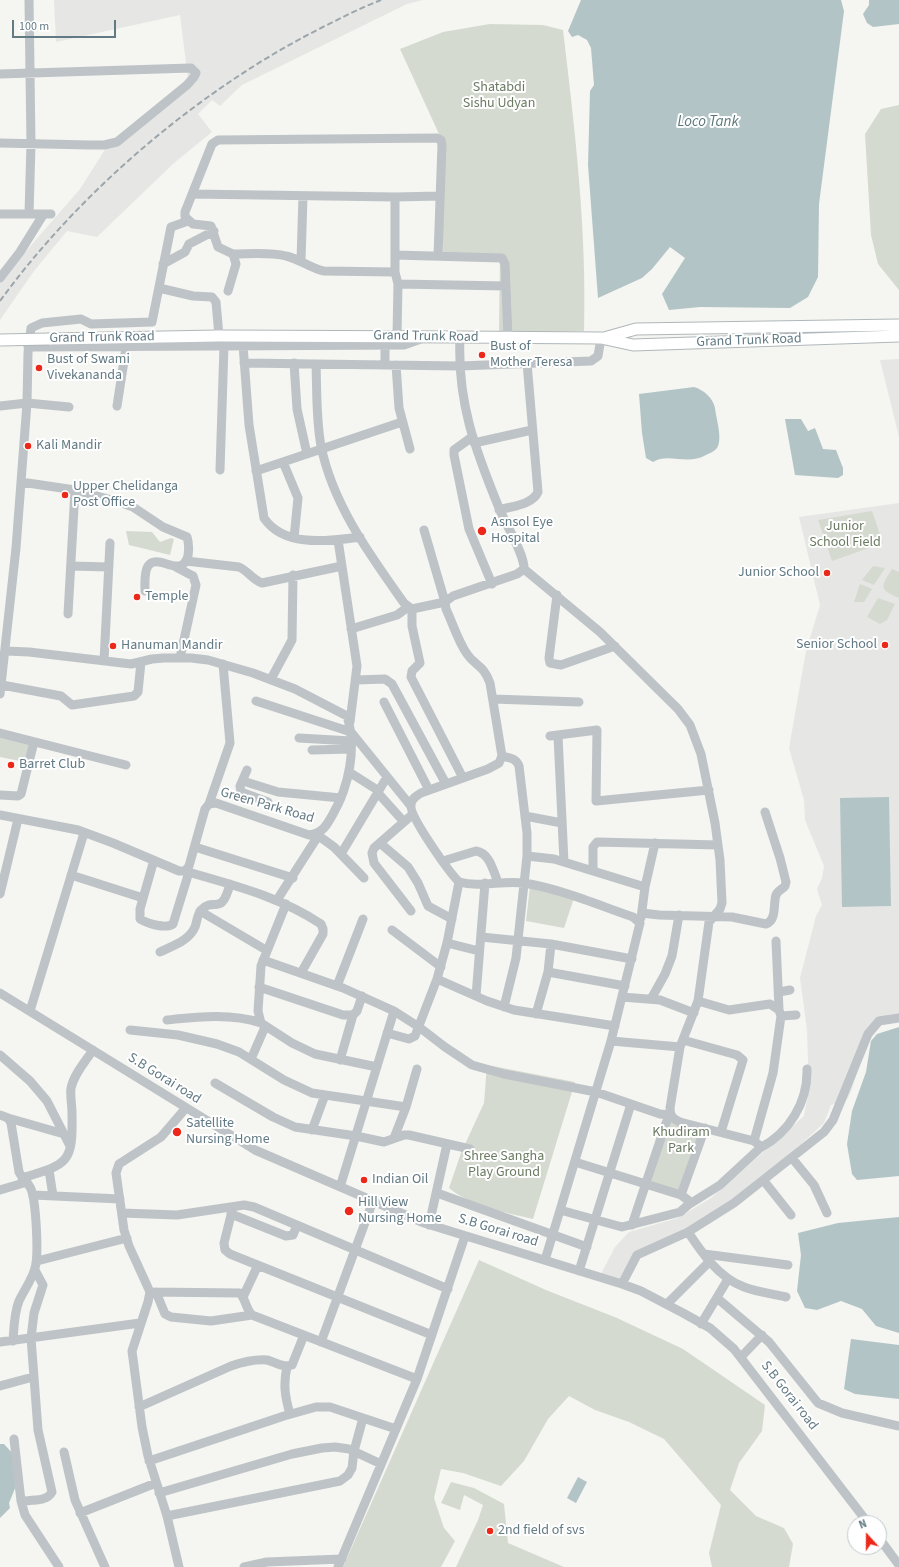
<!DOCTYPE html>
<style>
body{margin:0}
#map{position:relative;width:899px;height:1567px;overflow:hidden;background:#f5f5f1;font-family:"Source Sans 3",sans-serif}
canvas{display:block}
.north{position:absolute;left:847px;top:1515px;width:40px;height:40px;box-sizing:border-box;background:#fff;border:1px solid #c0cace;border-radius:50%;rotate:339deg;font-size:11px;font-weight:700;line-height:16px;text-align:center;color:#627a84}
.north::after{content:'';display:block;margin:auto;width:14px;height:18px;background:#ec281a;clip-path:polygon(50% 0,100% 100%,50% 72%,0 100%)}
.scale{position:absolute;left:12px;top:20px;width:104px;height:18px;box-sizing:border-box;border:2px solid #627a84;border-top:0;padding-left:5px;font-size:12px;line-height:14px;white-space:nowrap;color:#627a84;-webkit-text-stroke:3px #fff;paint-order:stroke}
</style>
<div id="map">
<canvas width="899" height="1567"></canvas>
<div class="north">N</div>
<div class="scale">100 m</div>
</div>
<script>
const c = document.querySelector('canvas').getContext('2d');
c.lineJoin = 'round';
function fill(path, color) { c.fillStyle = color; c.fill(path, 'evenodd'); }
function trace(path, color, width, dash) { c.strokeStyle = color; c.lineWidth = width; c.lineCap = dash ? 'butt' : 'round'; c.setLineDash(dash || []); c.stroke(path); }
function drawText(font, color, halo, rows, align = 'center') {
  c.font = font + ' "Source Sans 3",sans-serif'; c.lineWidth = 4; c.setLineDash([]); c.textBaseline = 'middle'; c.strokeStyle = halo; c.fillStyle = color; for (const [text, x, y, turn = 0] of rows) {
    c.save(); c.translate(x, y); c.rotate((+turn || 0) * Math.PI / 180); c.textAlign = isNaN(turn) ? turn : align; if (halo) c.strokeText(text, 0, 0); c.fillText(text, 0, 0); c.restore();
  }
}
fill(new Path2D(`
 M54,0H423L407,4L242,85L220,106L212,100L198,114L212,132L174,163L97,237L67,231L34,271L0,320V281L80,189L106,148L188,79L180,15L56,42Z
 M899,359V437L880,360Z
 M899,503V1016L871,1028L851,1092L846,1101L831,1105L824,1123L788,1156L733,1202L672,1237L635,1252L622,1281L601,1274L615,1247L629,1232L678,1218L711,1198L804,1116L809,1090L807,1030L800,978L816,916L822,905L817,889L822,878L824,866L805,820L804,800L789,748L806,651L820,605L799,517Z`), '#e6e6e5');
fill(new Path2D(`
 M490,24L543,25L563,30C575,130 587,231 584,331L499,333L500,254L443,255L439,134L400,49L443,32Z
 M899,105V290L878,264L871,235L865,134L881,109Z
 M872,511L883,543L832,561L818,520Z
 M126,531L152,532L160,542L171,538L174,539L170,555L129,545Z
 M873,566L885,568L874,585L862,580Z
 M892,569L899,572V598C878,589 881,587 892,569Z
 M860,584L872,589L864,602H854Z
 M878,598L895,604L887,620L880,624L867,617Z
 M0,735L31,741L25,762L0,757Z
 M530,886L574,898L564,928L526,921Z
 M487,1065L575,1082L533,1219C505,1212 472,1207 449,1188L461,1153L484,1103Z
 M670,1121L702,1130L679,1194L650,1186Z
 M479,1260L546,1290L617,1318L683,1349L765,1405L762,1431L739,1463L730,1490L756,1516L784,1528L793,1544L789,1567H712L709,1553L721,1505L664,1439L629,1422L595,1410L569,1396L548,1419L524,1461L501,1486L463,1473L441,1469L434,1498L444,1528L455,1541L441,1567H343Z
 M451,1482L474,1488L504,1504L508,1543L564,1567H456L478,1520L483,1505L464,1495L460,1510L441,1503Z`), '#d5dad0');
fill(new Path2D(`
 M581,0H841L844,11L819,204L818,277L808,297L790,308L700,307L669,310L662,294L685,258L670,247L652,269L642,278L598,298L588,165L590,91L594,85L591,48L587,40L578,35L572,37L568,31Z
 M869,0H899V24L873,27L867,23L863,14L869,5Z
 M694,387C704,390 713,398 715,408C716,418 723,439 717,448C715,451 710,453 706,455C687,466 668,452 653,462L646,458L642,433L639,394Z
 M785,419H801L808,431L815,428L823,449L836,450L843,468V475L838,478L795,475Z
 M889,797L891,906L842,907L840,798Z
 M899,1027V1176L857,1180L852,1174L847,1144L852,1111L866,1072L871,1041L877,1034Z
 M899,1217V1333L876,1326L862,1309L841,1301L817,1310L805,1308L797,1291L801,1255L798,1233L838,1223Z
 M851,1339L899,1345V1399L855,1394L844,1389Z
 M0,1444H4L14,1455L16,1486L9,1503L10,1508L0,1518Z
 M578,1477L587,1482L576,1503L567,1498Z`), '#b3c4c6');
const major = new Path2D(`
 M604,338L636,329L899,325
 M49,339L219,336L460,337L601,338L633,345L899,336`);
trace(major, '#b0b7ba', 13);
trace(new Path2D(`
 M0,74L191,68L196,73L194,77L187,85L117,142L104,145H90L0,143
 M192,194L395,197L439,196
 M395,197V272
 M0,214H51
 M29,214L31,144L29,0
 M233,254C250,254 270,252 286,256C300,259 311,269 324,271L395,272L398,284L397,336
 M395,255L502,258L505,264L508,338
 M301,261L303,196
 M163,264L185,252L189,244L214,231
 M0,278L20,252L43,215
 M398,284L506,286
 M159,288L193,296L212,297L216,302L219,336
 M228,291L236,264L233,254L218,247L211,226L193,224L185,217V212L212,144L218,140L437,138L441,140L442,145L438,256
 M460,337C457,402 475,449 499,508C505,523 525,555 524,569L517,574L453,596L445,602L446,609C453,624 458,641 467,654C476,667 483,664 490,683L502,756L499,763L488,769L421,793C416,796 411,799 411,805C409,816 449,872 459,882C480,888 502,880 524,883C561,889 598,905 633,917L640,923L611,1041L545,1260
 M385,344V365
 M243,345L249,425L264,518C284,548 329,541 360,537
 M28,347L404,345L421,339
 M244,363L460,366L591,361L598,356L601,338
 M294,363L297,409L307,454
 M316,364C317,391 316,419 321,446C333,505 370,555 404,603L412,609L445,602L424,530
 M396,365L399,408L410,449
 M0,406L27,403L69,407
 M117,406L126,348
 M472,437L454,450V455L469,529L492,584
 M474,443L532,430
 M283,462L298,498L294,538
 M220,470L224,346
 M256,471L402,422
 M21,482L75,490L119,502L133,507L163,527L187,537C189,543 189,549 188,556C181,580 158,552 148,566C144,572 145,584 145,591
 M499,510C512,506 532,505 538,492L527,363
 M338,540L357,666L350,722
 M186,561L239,567C248,571 253,580 262,583L342,566
 M71,566L109,567
 M176,567L193,576L196,585L180,658
 M524,569L600,632L678,709L690,725L701,754L715,823L720,860L722,903L720,909L709,922L698,1001L680,1047L670,1108C670,1116 673,1119 680,1122L754,1141L759,1145L760,1148L720,1185L688,1205
 M557,595L549,658L550,663L561,665L615,646
 M412,609V626L420,663L412,671L411,677L463,778
 M68,614L75,490
 M351,629L397,615L408,607
 M104,661L110,543
 M271,679L292,640L293,575
 M356,680L385,679L392,684L446,784
 M2,685L61,696L72,705L134,696L138,692L141,662
 M0,694L16,548L27,403L28,353L31,328L42,323L81,319L91,324L152,322L171,227L188,221
 M493,699L579,702
 M256,701L351,732L410,805
 M384,702L429,790
 M0,733L126,765
 M550,736L597,730L596,801L709,790
 M558,736L564,862
 M299,738L351,741
 M312,750L351,749
 M502,756C510,758 516,758 519,766L527,833V856L516,958L504,1007
 M247,770L240,786L241,792L268,802
 M349,772L379,791
 M243,781L278,792L341,798
 M378,793L404,822
 M0,795L18,796L21,794L34,742
 M209,804L230,743L223,664
 M0,815L78,830L113,843L179,871H185L189,866L205,809L209,804L216,803L309,835C322,834 327,825 333,814C349,786 357,748 347,716L295,689L253,673L208,660L191,658H164L152,659L131,664L29,652L6,651
 M525,816L562,823
 M316,834L334,847L364,878
 M380,843L408,867L418,883L428,906L452,919
 M195,847L293,878
 M341,854L387,777
 M527,856L554,859L645,887
 M154,860L140,909V919C148,924 166,929 173,924L189,872
 M443,861L476,851C490,853 493,871 498,882
 M185,871C232,885 279,896 321,924L323,929V934L301,973
 M593,871V847L597,842L718,845
 M71,875L143,898
 M0,894L18,819
 M277,900L318,836
 M286,904L261,966L258,1011L261,1023L292,1043L315,1054L377,1067
 M200,911L266,950
 M411,911L374,863L372,853L374,848L413,814
 M642,913L659,915L732,917L766,924C777,920 773,904 776,895C778,890 783,889 785,886L786,882L780,858L765,812
 M641,918L645,887L655,843
 M392,930L441,967
 M481,937L551,944L632,959
 M776,941L779,1010
 M447,943L479,951
 M160,952C172,946 189,941 195,927C197,922 197,915 201,910C214,896 221,918 230,884
 M263,960L343,988L394,1011L419,1027L445,1047L472,1065L504,1074L596,1092L660,1114L670,1115L666,1123L632,1225
 M548,972L625,986
 M437,979L487,1001L514,1010L615,1026
 M337,986L363,919
 M259,987L343,1015H353L357,1011L362,996
 M779,992L790,990
 M0,993L255,1150L424,1223L622,1284L641,1291L683,1313L710,1328L734,1349L868,1523
 M476,996L485,883
 M622,997L660,1000L694,1013
 M651,999L665,974L672,956L679,915
 M698,1001L729,1010L770,1004L779,1010L781,1016L773,1073L754,1141
 M30,1011L84,833
 M536,1014L548,972L551,944
 M781,1016L796,1015
 M167,1020C197,1017 231,1013 261,1023
 M130,1030L178,1035L217,1044L239,1052L284,1080L312,1093L406,1107
 M387,1033L409,1039L415,1036L437,979L447,943L459,882
 M683,1040L737,1055L743,1060L721,1132
 M611,1041L680,1047
 M0,1055L30,1081L47,1101L70,1146
 M251,1059L265,1027
 M340,1060L353,1015
 M215,1083L273,1117L295,1127L356,1136L384,1142L404,1135H409L470,1149
 M0,1115L8,1118L11,1123L19,1172C22,1178 28,1182 31,1189C36,1202 39,1255 35,1268C32,1280 24,1290 19,1301C14,1313 14,1328 13,1341
 M8,1118L64,1134
 M312,1130L325,1095
 M394,1138L406,1107L417,1069
 M760,1148C789,1133 808,1102 807,1069
 M792,1158L814,1185L827,1213
 M49,1170L53,1196
 M22,1178C69,1164 73,1163 72,1113C72,1105 70,1096 71,1088C74,1074 85,1062 93,1050
 M764,1181L791,1215
 M340,1187L394,1011
 M0,1190L27,1182
 M437,1193L587,1247
 M33,1195L120,1199
 M681,1195L705,1128
 M233,1207L224,1243L225,1250L230,1254L432,1335
 M560,1210L622,1227L680,1212L688,1205V1200L681,1195L575,1162
 M122,1213L177,1215L244,1205L254,1207L448,1289
 M231,1214L286,1236L293,1235L297,1225
 M429,1225L447,1144
 M688,1232C702,1253 719,1278 744,1287C757,1292 773,1294 786,1297
 M704,1254L788,1265
 M37,1261L127,1238
 M579,1271L631,1104
 M622,1284L637,1255L688,1232L734,1203L824,1132L833,1120L868,1034L879,1021L899,1018
 M150,1292L240,1293C246,1300 246,1309 252,1315L417,1379
 M156,1292L165,1314L171,1317L211,1321L252,1315
 M243,1297L258,1265
 M717,1298L769,1342L818,1403L842,1413L899,1426
 M667,1304L710,1261
 M701,1324L728,1279
 M0,1342L140,1323
 M321,1342L373,1201
 M741,1357L762,1335
 M287,1367C283,1384 285,1397 290,1414
 M0,1386L33,1377
 M139,1407L231,1366C243,1362 255,1359 267,1360C276,1362 282,1368 292,1365L304,1335
 M14,1439L21,1501L25,1515L59,1567
 M64,1452L75,1500L105,1567
 M149,1461L284,1416L316,1407H330L396,1429
 M159,1493L292,1454L322,1448L335,1447L349,1449L381,1464
 M21,1501C31,1500 47,1502 52,1492L38,1430L31,1338L34,1313L43,1285L35,1270
 M80,1513L156,1483
 M167,1516L340,1481L348,1475L352,1468L354,1451L363,1418
 M879,1538L899,1565
 M179,1567L167,1516L148,1456L142,1427L132,1351L148,1302L150,1292L129,1246L124,1230L116,1173L119,1164L161,1137L185,1109
 M244,1567L267,1562L342,1559
 M338,1567L417,1379L465,1236`), '#bdc3c6', 9);
trace(major, '#fff', 11);
trace(new Path2D(`
 M0,301C80,191 200,89 321,28C341,18 360,8 381,0`), '#9ca6aa', 2, [6, 3]);
const majorBridge = new Path2D(`
 M0,340L49,339`);
trace(majorBridge, '#b0b7ba', 13, []);
trace(majorBridge, '#fff', 11);
for (const [x, y, r, color] of [
 [482,355,4,"#ec281a"],
 [39,368,4,"#ec281a"],
 [28,446,4,"#ec281a"],
 [65,495,4,"#ec281a"],
 [482,531,5,"#ec281a"],
 [827,573,4,"#ec281a"],
 [137,597,4,"#ec281a"],
 [885,645,4,"#ec281a"],
 [113,646,4,"#ec281a"],
 [11,765,4,"#ec281a"],
 [177,1132,5,"#ec281a"],
 [364,1180,4,"#ec281a"],
 [349,1211,5,"#ec281a"],
 [490,1531,4,"#ec281a"]
]) { const dot = new Path2D(); dot.arc(x, y, r, 0, 2 * Math.PI); c.fillStyle = color; c.fill(dot); trace(dot, '#fff', 1.5); }
drawText('14px', '#6b7b62', '#fff', [
 ["Shatabdi",499,88],
 ["Sishu Udyan",499,104],
 ["Junior",845,527],
 ["School Field",845,543],
 ["Khudiram",681,1133],
 ["Park",681,1149],
 ["Shree Sangha",504,1157],
 ["Play Ground",504,1173]
]);
drawText('14px', '#627a84', '#fff', [
 ["Grand Trunk Road",426,337,1],
 ["Grand Trunk Road",102,338,-1],
 ["Grand Trunk Road",749,341,-2],
 ["Green Park Road",267,806,16],
 ["S.B Gorai road",164,1079,32],
 ["S.B Gorai road",498,1231,17],
 ["S.B Gorai road",789,1396,52]
]);
drawText('14px', '#627a84', '#fff', [
 ["Bust of",490,347],
 ["Mother Teresa",490,363],
 ["Bust of Swami",47,360],
 ["Vivekananda",47,376],
 ["Kali Mandir",36,446],
 ["Upper Chelidanga",73,487],
 ["Post Office",73,503],
 ["Asnsol Eye",491,523],
 ["Hospital",491,539],
 ["Junior School",819,573,"right"],
 ["Temple",145,597],
 ["Senior School",877,645,"right"],
 ["Hanuman Mandir",121,646],
 ["Barret Club",19,765],
 ["Satellite",186,1124],
 ["Nursing Home",186,1140],
 ["Indian Oil",372,1180],
 ["Hill View",358,1203],
 ["Nursing Home",358,1219],
 ["2nd field of svs",498,1531]
], 'left');
drawText('italic 15px', '#59767a', '#fff', [
 ["Loco Tank",708,123]
]);
</script>
